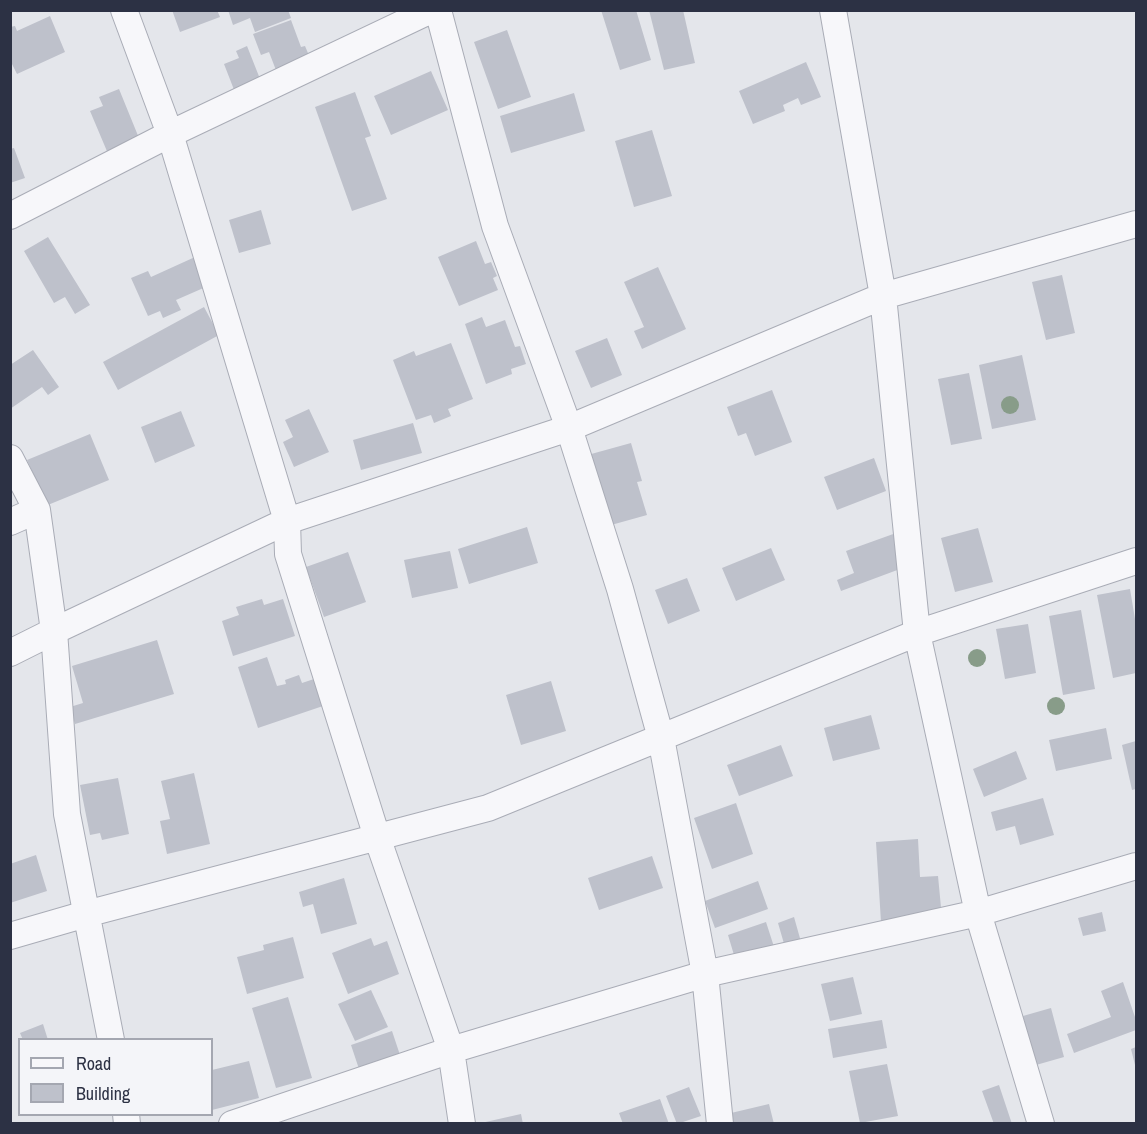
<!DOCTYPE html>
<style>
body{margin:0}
#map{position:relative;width:1147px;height:1134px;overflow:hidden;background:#e4e6eb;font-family:"Archivo Narrow",sans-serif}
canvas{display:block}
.frame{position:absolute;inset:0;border:12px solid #2c3144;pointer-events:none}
.legend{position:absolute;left:18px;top:1038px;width:195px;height:78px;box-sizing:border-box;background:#f4f5f9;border:2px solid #a4a7b1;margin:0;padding:8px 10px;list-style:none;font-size:18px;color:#2c3144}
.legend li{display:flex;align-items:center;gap:12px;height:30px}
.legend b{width:30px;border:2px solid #a4a7b1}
</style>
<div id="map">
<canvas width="1147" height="1134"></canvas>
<div class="frame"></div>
<ul class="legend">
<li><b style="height:8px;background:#f7f7fa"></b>Road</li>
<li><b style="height:16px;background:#bec1cb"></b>Building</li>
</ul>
</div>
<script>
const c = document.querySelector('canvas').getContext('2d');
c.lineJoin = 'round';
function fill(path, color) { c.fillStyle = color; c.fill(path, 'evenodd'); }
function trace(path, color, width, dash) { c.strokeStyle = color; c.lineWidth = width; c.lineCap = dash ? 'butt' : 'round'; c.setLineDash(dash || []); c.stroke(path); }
fill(new Path2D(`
 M172,10H217L220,17L180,32Z
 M228,10H288L291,18L255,32L250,18L233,25Z
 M601,10H636L651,60L620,70Z
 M649,10H683L695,63L664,70Z
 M50,16L65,52L17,74L10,60V27L15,26L17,31Z
 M291,20L301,47L305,46L313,65L279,78L269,52L261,55L253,34Z
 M507,30L531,97L498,109L474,42Z
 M247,46L264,89L238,100L224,64L239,58L236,51Z
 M806,62L821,97L801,105L798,98L783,105L785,111L753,124L739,91Z
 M431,71L448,110L391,135L374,96Z
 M119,89L141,143L109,156L90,111L103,106L99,97Z
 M355,92L371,136L365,138L387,199L352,211L315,107Z
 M574,93L585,131L511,153L500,116Z
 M652,130L672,196L634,207L615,141Z
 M14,148L25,178L10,183V149Z
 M261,210L271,244L239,253L229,220Z
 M48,237L90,305L75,314L65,297L54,303L24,251Z
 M476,241L485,264L491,262L497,276L493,278L498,290L459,306L438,257Z
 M195,257L208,286L176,300L181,310L163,318L160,311L148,316L131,278L148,271L151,277Z
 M658,267L686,329L642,349L634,331L644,327L624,282Z
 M1062,275L1075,333L1046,340L1032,282Z
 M204,307L219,335L118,390L103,362Z
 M482,317L486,327L505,320L515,347L520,346L526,364L511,369L512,374L486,384L465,324Z
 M607,338L622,375L591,388L575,351Z
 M451,343L473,399L448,409L451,416L434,423L431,415L416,420L393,360L414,351L416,356Z
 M33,350L59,387L48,395L42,387L10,409V365Z
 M1022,355L1036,420L992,429L979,365Z
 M969,373L982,439L951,445L938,379Z
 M772,390L792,442L755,456L746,433L738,436L727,407Z
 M309,409L329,452L294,467L283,442L293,437L285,420Z
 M181,411L195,446L155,463L141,427Z
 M413,423L422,453L361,470L353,440Z
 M90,434L109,480L38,509V484L27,460Z
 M631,443L642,481L637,482L647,515L604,527L584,456Z
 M874,458L886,491L837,510L824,477Z
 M527,527L538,563L469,584L458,549Z
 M978,528L993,582L955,592L941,538Z
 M896,533L908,566L841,591L837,580L854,573L846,551Z
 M771,548L785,580L736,601L722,568Z
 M450,551L458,588L412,598L404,560Z
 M348,552L366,602L324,617L306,567Z
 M687,578L700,611L668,624L655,590Z
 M1130,589L1136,625V673L1113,678L1097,595Z
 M262,599L264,605L283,599L295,636L233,656L222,621L239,615L236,607Z
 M1081,610L1095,689L1063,695L1049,616Z
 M1028,624L1036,673L1005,679L996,629Z
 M157,640L174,694L75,724L70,707L83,703L72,666Z
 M267,657L277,686L286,684L285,680L299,675L302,683L314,679L323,706L258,728L238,667Z
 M551,681L566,731L521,745L506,695Z
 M871,715L880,749L833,761L824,728Z
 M1106,728L1112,759L1056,771L1049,740Z
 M1136,741V789L1132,790L1122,745Z
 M781,745L793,776L739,796L727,765Z
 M1016,751L1027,779L984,797L973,769Z
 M194,773L210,844L167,854L160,821L170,819L161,781Z
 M118,778L129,834L102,840L100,833L90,835L80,785Z
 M1043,798L1054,835L1020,845L1015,826L996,831L991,812Z
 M736,803L753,854L712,869L694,818Z
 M918,839L920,877L938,876L942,918L881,922L876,842Z
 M36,855L47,891L10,903V864Z
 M652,856L663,888L599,910L588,878Z
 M344,878L357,924L321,934L313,904L303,907L299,892Z
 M758,881L768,909L715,928L705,901Z
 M1102,912L1106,931L1083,936L1078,918Z
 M794,917L803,949L787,954L778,923Z
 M766,922L776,953L737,965L728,935Z
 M293,937L304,978L247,994L237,957L264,950L263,945Z
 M371,938L374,946L387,941L399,974L348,994L332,953Z
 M853,977L862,1014L830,1021L821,984Z
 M1123,982L1136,1020V1030L1074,1053L1067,1034L1111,1017L1101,991Z
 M371,990L388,1027L355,1041L338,1004Z
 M288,997L312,1078L276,1088L252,1008Z
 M1051,1008L1064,1057L1036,1065L1023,1016Z
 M882,1020L887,1048L833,1058L828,1029Z
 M43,1024L48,1040H23L20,1033Z
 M392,1031L403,1064L362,1078L351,1045Z
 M1136,1047V1069L1131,1049Z
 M249,1061L259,1098L212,1110V1070Z
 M887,1064L898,1116L860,1123L849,1071Z
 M999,1085L1012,1124H994L982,1091Z
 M689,1087L701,1116L677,1124L666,1096Z
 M660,1099L669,1124H623L619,1113Z
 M769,1104L774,1124H733L731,1113Z
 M521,1114L523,1124H481V1123Z`), '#bec1cb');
const street = new Path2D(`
 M124,10L170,134L287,521L288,554L377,837L451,1050L232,1124
 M438,10L495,226L569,428L620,589L661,738L705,974L720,1124
 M833,10L883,296L917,633L978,913L1041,1124
 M10,216L170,134L431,10
 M10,458L37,510L54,631L67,814L111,1040
 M10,522L37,510
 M10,653L54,631L287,521L569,428L883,296L1136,224
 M10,936L86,914L488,808L917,633L1136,561
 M126,1114L127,1124
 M462,1124L451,1050L705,974L978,913L1136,866`);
trace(street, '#a9acb6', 28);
trace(street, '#f7f7fa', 26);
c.fillStyle = '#889c89';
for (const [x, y] of [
 [1010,405],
 [977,658],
 [1056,706]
]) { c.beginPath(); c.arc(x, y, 9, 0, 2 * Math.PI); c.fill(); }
</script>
